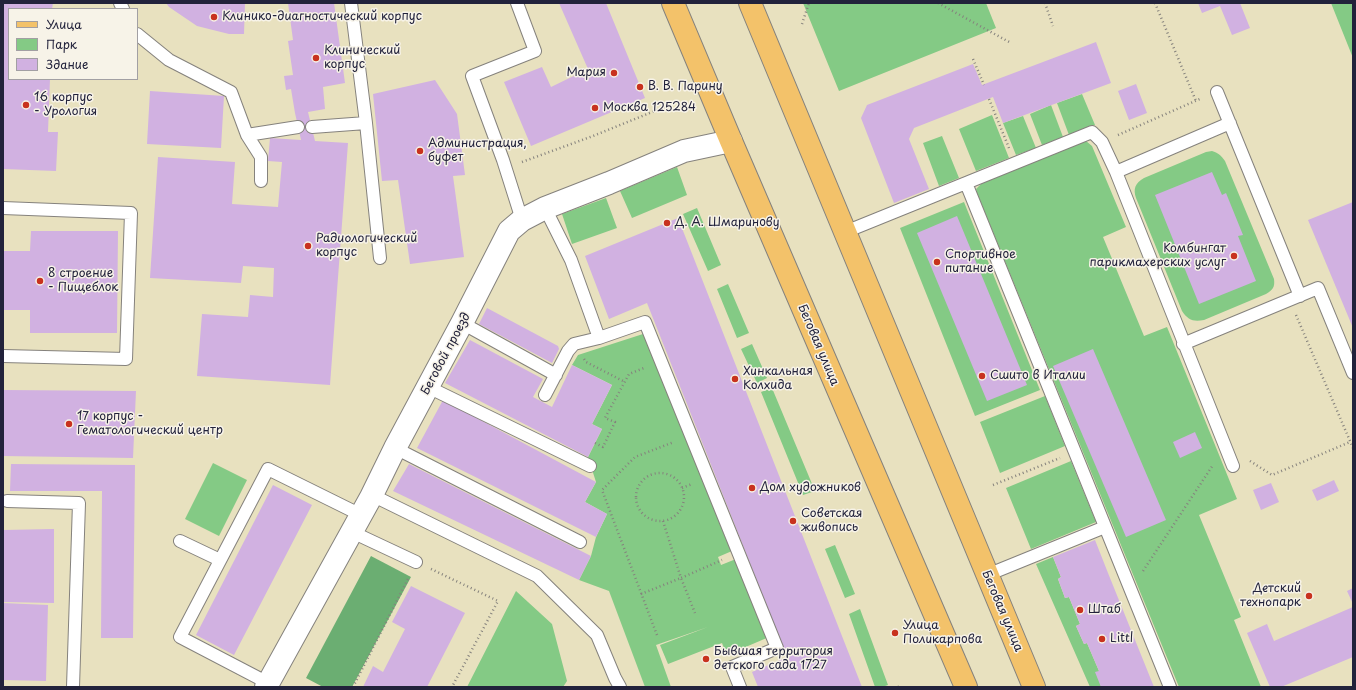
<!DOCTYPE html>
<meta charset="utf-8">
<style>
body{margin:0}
#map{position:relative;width:1356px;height:690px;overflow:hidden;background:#e8e1bf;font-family:"Playpen Sans",sans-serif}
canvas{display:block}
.frame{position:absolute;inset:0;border:4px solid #22223b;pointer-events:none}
.legend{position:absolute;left:8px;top:8px;width:130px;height:72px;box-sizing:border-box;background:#f7f3e8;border:1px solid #a29fa3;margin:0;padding:5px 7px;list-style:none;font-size:12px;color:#22223b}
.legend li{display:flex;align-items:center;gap:8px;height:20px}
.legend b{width:20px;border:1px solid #a29fa3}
</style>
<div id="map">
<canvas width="1356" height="690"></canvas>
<div class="frame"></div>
<ul class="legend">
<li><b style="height:5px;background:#f3c26a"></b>Улица</li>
<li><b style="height:11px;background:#84ca85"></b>Парк</li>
<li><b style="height:11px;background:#d1b1e1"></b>Здание</li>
</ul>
</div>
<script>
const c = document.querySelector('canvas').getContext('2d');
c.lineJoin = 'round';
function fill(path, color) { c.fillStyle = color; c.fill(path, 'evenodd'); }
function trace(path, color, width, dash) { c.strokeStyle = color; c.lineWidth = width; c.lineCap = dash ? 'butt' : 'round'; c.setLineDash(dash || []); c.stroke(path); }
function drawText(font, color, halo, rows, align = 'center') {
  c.font = font + ' "Playpen Sans",sans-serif'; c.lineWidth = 3; c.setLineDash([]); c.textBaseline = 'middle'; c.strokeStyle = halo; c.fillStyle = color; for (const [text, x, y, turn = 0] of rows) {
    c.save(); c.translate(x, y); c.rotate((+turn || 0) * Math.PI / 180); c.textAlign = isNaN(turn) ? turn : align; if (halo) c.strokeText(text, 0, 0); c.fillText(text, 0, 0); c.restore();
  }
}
fill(new Path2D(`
 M803,3H986L996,28L839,91Z
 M1331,3H1353V58Z
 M1082,94L1095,125L1069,135L1057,103Z
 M1051,105L1063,137L1042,145L1030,114Z
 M992,115L1009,158L976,171L959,129Z
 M1023,116L1036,148L1016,155L1003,123Z
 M942,136L959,178L939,186L923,143Z
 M1083,141H1086L1092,146L1126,227L1103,237L1144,336L1167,327L1237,499L1199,515L1241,617L1234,620L1261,687H1179L977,193L976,189L982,183Z
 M1212,151C1218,153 1221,155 1225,161L1274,279C1275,287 1273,290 1266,294L1204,320C1193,322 1188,320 1182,311L1136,198C1133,189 1135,183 1144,178L1206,152Z
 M677,167L687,195L632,218L620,191Z
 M606,198L617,228L572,244L562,214Z
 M964,202L1040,390L975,416L900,228Z
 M697,208L721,265L708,271L683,214Z
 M728,284L749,333L737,338L717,289Z
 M643,334L732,551L718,557L721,565L736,559L769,637L727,655L722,643L668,664L660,645L708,627L656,645L671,687H645L609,591L579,580L591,556L596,537L607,514L585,502L596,482L588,457L602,429L592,424L612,385L572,365L578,355Z
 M752,344L767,378L757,383L741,349Z
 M772,388L815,491L803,495L761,392Z
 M1045,396L1065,446L1000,473L980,422Z
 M1071,461L1096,522L1031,549L1006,488Z
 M213,463L247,480L219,536L185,519Z
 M835,545L855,594L845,598L825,549Z
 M1053,557L1061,577L1058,579L1065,598L1069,597L1080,624L1076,626L1084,644L1087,643L1099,671L1101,687H1090L1036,564Z
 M516,591L552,624L567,681L563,687H467Z
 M860,609L888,685L882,687H875L849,614Z`), '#84ca85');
fill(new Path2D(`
 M371,556L411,577L352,687H323L306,678Z`), '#6bae72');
fill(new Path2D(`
 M3,3H53L52,9H9V79H50L48,132H58L56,171L3,169Z
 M166,3H245L244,34H229L197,26L169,7Z
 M288,3H334L345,83L323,87L325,109L308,112L315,141L348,143L330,385L197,376L202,314L248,317L250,295L273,297L274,268L243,266L241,283L150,278L158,157L235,162L232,204L278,207L282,162L268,161L270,138L301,140L295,113L291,89L286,90L284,76L293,75L288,41L293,40Z
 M559,3H606L645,98L531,146L504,82L542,67L551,87L588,69Z
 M1198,3H1240L1250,28L1232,35L1220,6L1202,13Z
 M1096,42L1111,83L1003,123L993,97L914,128L909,139L929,189L894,203L861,118L867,105L973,64L982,85Z
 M435,80L457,114L465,175L453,176L464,257L410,264L398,180L382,181L373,94Z
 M1136,84L1147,113L1129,120L1118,91Z
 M150,91L224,96L221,148L147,144Z
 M1212,172L1222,195L1226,193L1243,235L1238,236L1256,281L1199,304L1155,195Z
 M1353,202V328L1308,220Z
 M957,216L1027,385L987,401L917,233Z
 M678,218L862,687H758L752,672L787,657L647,303L609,319L585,256Z
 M31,231H118L117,333H30V310H3V251H30Z
 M487,308L558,346L559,349L552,363L479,324Z
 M470,340L543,379L533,397L552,407L572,365L612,385L592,424L602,429L588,457L445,383Z
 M1093,349L1166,520L1126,537L1053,366Z
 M3,390L136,391L133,458L3,456Z
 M443,400L596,482L585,502L607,514L596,537L417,448Z
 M1195,432L1202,448L1180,458L1173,442Z
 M11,464L135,465L133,638H101L102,491H10Z
 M409,464L591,556L579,580L393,491Z
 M1334,480L1339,491L1317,501L1312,490Z
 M1271,483L1279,502L1261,510L1253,490Z
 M273,485L312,505L234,655L196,635Z
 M54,529V603L3,602V530Z
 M1095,540L1108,573L1154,687H1101L1095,672L1099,671L1087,643L1084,644L1076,626L1080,624L1069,597L1065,598L1058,579L1061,577L1053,557Z
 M411,586L465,613L427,687H363L373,666L383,672L405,629L392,622Z
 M1353,588V604L1347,591Z
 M3,603L48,605L46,681L3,680Z
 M1353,607V657L1281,687H1270L1247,633L1267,624L1274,641Z`), '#d1b1e1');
const lane = new Path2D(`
 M120,3L123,9
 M351,3L366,123L380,258
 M517,3L535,51L472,76L503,160L522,220
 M137,34L169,60L231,92L247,135L261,157V181
 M1217,92L1300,296
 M312,127L366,123
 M247,135L298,127
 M1116,172L1230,123
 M966,183L1170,687
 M3,208L131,213L126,359L3,356
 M545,208L571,260L599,338L645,322L777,648L732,667L740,687
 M845,232L1092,132L1102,142L1116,172L1233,466
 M462,323L556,375
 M1183,344L1318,288L1353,373
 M428,387L590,466
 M545,395L568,351L574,344L599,338
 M395,448L580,542
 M371,497L380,499L537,576L597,635L615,678L620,687
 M7,501L79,503L73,687
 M352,532L416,562
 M180,541L220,560
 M987,575L1105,527
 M272,685L180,637L268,469L361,515`);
const street = new Path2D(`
 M266,687L371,497L395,448L462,323L509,231L522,220L545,208L609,183L684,151L731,141`);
const primary = new Path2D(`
 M673,3L731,141L966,687
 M750,3L1034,687`);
trace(lane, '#85827d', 14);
trace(street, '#85827d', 24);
trace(primary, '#85827d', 24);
trace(new Path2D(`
 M938,3L1011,43
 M1045,3L1053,26
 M1155,3L1196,101
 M802,24L809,3
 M973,59L984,85
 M989,99L1009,148
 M1118,135L1202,98
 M522,162L593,136L667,106
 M1296,315L1353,448
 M584,359L586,362L625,382
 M595,443L603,447L615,422L605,418L629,374L644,368
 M1250,461L1272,475L1350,442
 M636 497a24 24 0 1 1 48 0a24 24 0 1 1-48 0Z
 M993,485L1060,458
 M682,488L692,484
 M663,521L681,578L722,560
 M431,569L498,601L452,687
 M1143,571L1213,465
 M641,594L681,578L695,613
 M657,635L602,490L635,457L674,442
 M353,687L409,577
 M898,687L901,686`), '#85827d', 2.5, [1, 3]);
trace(lane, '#fff', 12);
trace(street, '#fff', 22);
trace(primary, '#f3c26a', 22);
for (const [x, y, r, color] of [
 [214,17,4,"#c8321e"],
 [316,58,4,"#c8321e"],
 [614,73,4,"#c8321e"],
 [640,87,4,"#c8321e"],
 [26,105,4,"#c8321e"],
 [595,108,4,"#c8321e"],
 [420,151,4,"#c8321e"],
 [667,223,4,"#c8321e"],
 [308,246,4,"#c8321e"],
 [1234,256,4,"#c8321e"],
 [937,262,4,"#c8321e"],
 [40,281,4,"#c8321e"],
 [982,376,4,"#c8321e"],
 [735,379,4,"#c8321e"],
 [69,424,4,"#c8321e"],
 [752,488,4,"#c8321e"],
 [793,521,4,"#c8321e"],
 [1309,596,4,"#c8321e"],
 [1080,610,4,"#c8321e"],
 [895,633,4,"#c8321e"],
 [1102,639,4,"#c8321e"],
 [706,659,4,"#c8321e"]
]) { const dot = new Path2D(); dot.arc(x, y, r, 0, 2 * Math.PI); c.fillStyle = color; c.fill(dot); trace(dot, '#f7f3e8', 1.5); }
drawText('12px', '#22223b', '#f7f3e8', [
 ["Клинико-диагностический корпус",222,17],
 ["Клинический",324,51],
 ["корпус",324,65],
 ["Мария",606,73,"right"],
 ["В. В. Парину",648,87],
 ["16 корпус",34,98],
 ["- Урология",34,112],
 ["Москва 125284",603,108],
 ["Администрация,",428,144],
 ["буфет",428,158],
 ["Д. А. Шмаринову",675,223],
 ["Радиологический",316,239],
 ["корпус",316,253],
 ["Комбингат",1226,249,"right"],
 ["парикмахерских услуг",1226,263,"right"],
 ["Спортивное",945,255],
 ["питание",945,269],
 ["8 строение",48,274],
 ["- Пищеблок",48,288],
 ["Хинкальная",743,372],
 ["Колхида",743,386],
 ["Сшито в Италии",990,376],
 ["17 корпус -",77,417],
 ["Гематологический центр",77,431],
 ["Дом художников",760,488],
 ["Советская",801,514],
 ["живопись",801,528],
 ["Детский",1301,589,"right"],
 ["технопарк",1301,603,"right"],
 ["Штаб",1088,610],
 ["Улица",903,626],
 ["Поликарпова",903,640],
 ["Littl",1110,639],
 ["Бывшая территория",714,652],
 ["детского сада 1727",714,666]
], 'left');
drawText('12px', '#22223b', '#f7f3e8', [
 ["Беговая улица",818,345,67],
 ["Беговой проезд",446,354,-62],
 ["Беговая улица",1002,611,67]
]);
</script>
